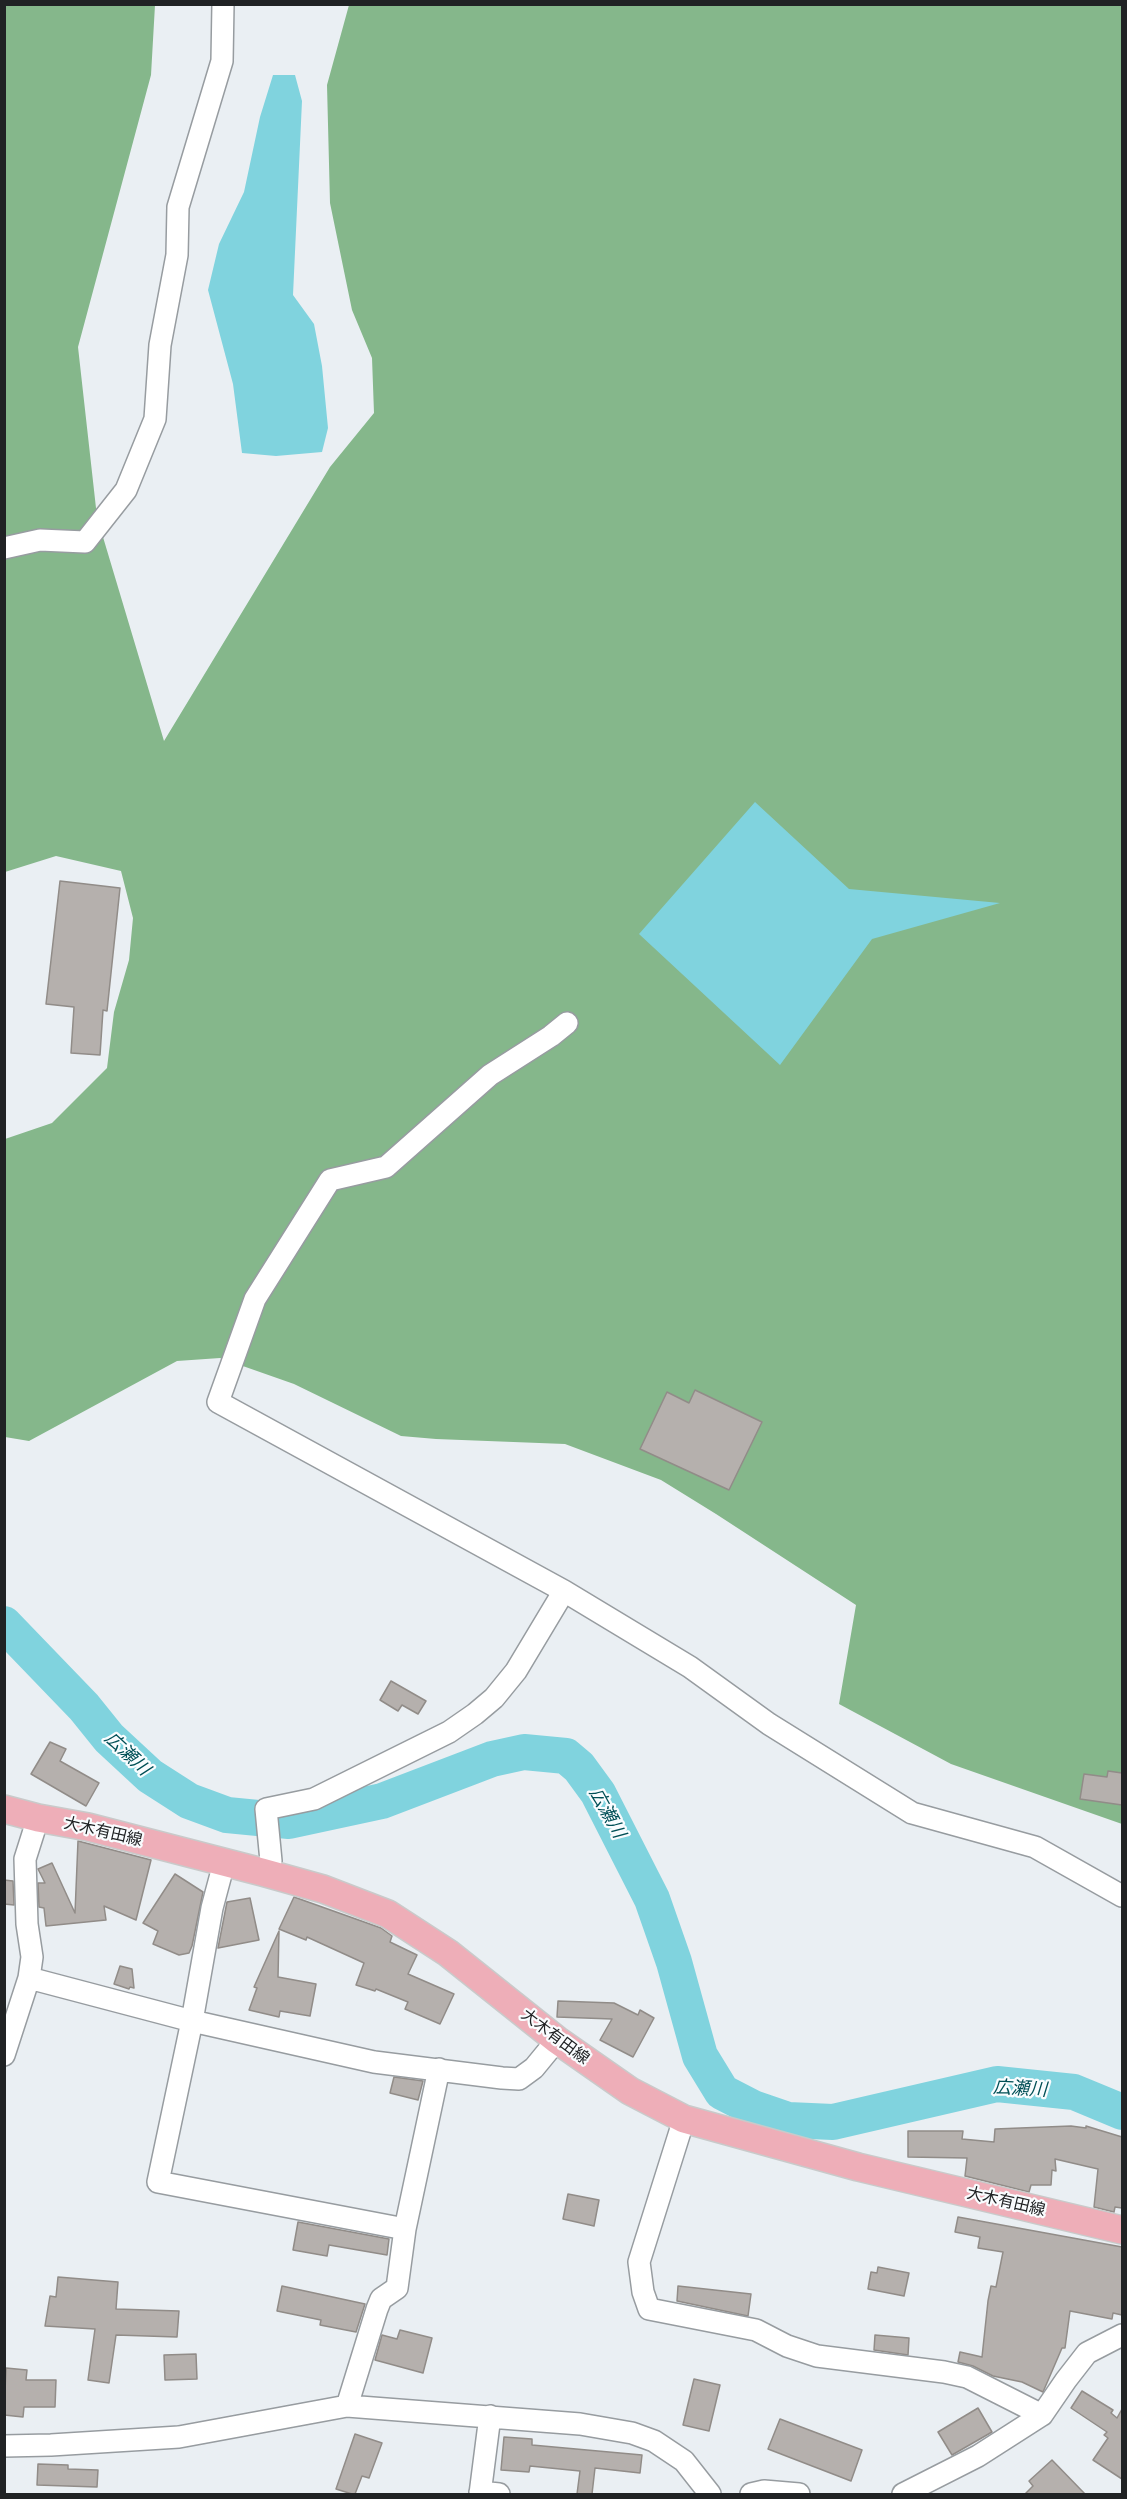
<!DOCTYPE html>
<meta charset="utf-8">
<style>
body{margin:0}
#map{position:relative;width:1127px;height:2499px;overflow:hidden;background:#eaeff3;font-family:"IBM Plex Serif",serif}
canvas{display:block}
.frame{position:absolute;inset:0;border:6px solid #202224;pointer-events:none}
</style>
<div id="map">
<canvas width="1127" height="2499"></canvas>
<div class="frame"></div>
</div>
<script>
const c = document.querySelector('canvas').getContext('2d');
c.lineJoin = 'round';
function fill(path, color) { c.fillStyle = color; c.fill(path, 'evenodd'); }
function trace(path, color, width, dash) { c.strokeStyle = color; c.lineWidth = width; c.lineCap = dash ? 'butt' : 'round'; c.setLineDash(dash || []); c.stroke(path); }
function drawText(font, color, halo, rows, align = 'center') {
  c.font = font + ' "IBM Plex Serif","Noto Sans JP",serif'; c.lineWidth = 4.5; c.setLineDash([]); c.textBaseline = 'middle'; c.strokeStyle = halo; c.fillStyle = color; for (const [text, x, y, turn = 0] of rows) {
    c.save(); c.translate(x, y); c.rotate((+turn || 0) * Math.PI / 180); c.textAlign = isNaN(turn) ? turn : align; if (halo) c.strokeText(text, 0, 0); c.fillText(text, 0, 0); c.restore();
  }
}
fill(new Path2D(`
 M5,5H155L151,75L78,347L97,517L164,741L330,467L374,413L372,358L352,310L330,203L327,85L349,5H1122V1824L951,1764L839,1704L856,1605L716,1514L661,1480L565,1444L436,1439L401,1436L294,1384L220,1358L177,1361L29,1441L5,1437V1139L52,1123L107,1068L114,1012L129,960L133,918L121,871L56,856L5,872Z`), '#85b78b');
fill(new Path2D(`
 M273,75H295L302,101L293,295L314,324L322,366L328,428L322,452L276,456L242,453L233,384L208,290L219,244L244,192L260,117Z
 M755,802L849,889L1000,903L872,939L780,1065L639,934Z`), '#80d3de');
trace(new Path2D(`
 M4,1624L84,1707L109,1738L150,1776L189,1801L227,1815L289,1821L382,1801L492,1759L524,1752L566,1756L579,1767L598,1793L652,1899L674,1962L700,2056L722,2092L753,2108L788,2120L833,2122L997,2084L1074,2092L1122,2112`), '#80d3de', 36);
const building = new Path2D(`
 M60,881L120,888L107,1011L103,1010L100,1055L71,1053L74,1007L46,1004Z
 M695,1390L762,1422L729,1490L640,1449L667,1392L689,1403Z
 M391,1681L426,1701L418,1714L402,1705L398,1711L380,1700Z
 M50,1742L66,1749L60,1761L99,1783L86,1806L31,1774Z
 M1108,1771L1122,1773V1805L1080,1799L1084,1774L1107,1777Z
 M78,1841L151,1860L136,1920L104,1906L106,1920L46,1926L44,1908L39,1907L38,1883H45L38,1869L52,1863L75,1913Z
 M175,1874L203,1892L192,1946L189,1953L179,1955L153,1944L158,1931L143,1923Z
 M4,1880L13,1881L14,1905L4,1904Z
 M294,1897L381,1928L392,1936L390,1942L417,1955L408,1974L454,1994L440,2024L405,2009L408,2002L376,1989L375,1991L356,1985L364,1963L307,1937L306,1940L279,1929Z
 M250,1898L259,1940L218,1948L227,1902Z
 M279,1931L278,1977L316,1984L310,2016L280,2011L279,2017L249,2010L257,1988L254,1987Z
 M120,1966L132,1969L134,1988L130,1987L129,1989L114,1984Z
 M558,2001L614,2003L638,2015L640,2010L654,2018L633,2057L600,2040L612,2019L557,2017Z
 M394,2077L423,2081L418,2100L390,2093Z
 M1071,2126L1086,2128V2126L1122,2137V2208L1115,2207L1114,2212L1094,2207L1098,2169L1055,2159L1056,2171L1052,2170L1051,2185H1031L1029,2192L965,2176L967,2158L908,2157V2131H963L962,2139L994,2142L995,2129Z
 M568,2194L599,2200L594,2226L563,2219Z
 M958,2217L1122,2247V2315L1113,2313L1112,2319L1070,2311L1065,2348H1062L1043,2392L1022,2382L993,2376L973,2366L958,2362L960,2352L982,2357L988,2301L991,2286L996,2287L1003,2252L978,2248L980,2237L955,2232Z
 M298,2222L389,2239L387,2255L329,2245L327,2256L293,2250Z
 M878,2267L909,2273L904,2296L868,2289L871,2272L877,2273Z
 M58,2277L118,2282L116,2309L179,2311L177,2337L116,2335L109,2383L88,2380L95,2329L45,2326L50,2296L56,2297Z
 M282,2286L365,2304L356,2332L320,2325L321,2320L277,2311Z
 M678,2286L751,2294L748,2316L677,2301Z
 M400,2330L432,2338L423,2373L375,2360L382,2335L397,2339Z
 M875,2335L909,2338L908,2355L874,2350Z
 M196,2354L197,2379L165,2380L164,2355Z
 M6,2368L27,2370L26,2380H56L55,2407H24L23,2417L4,2415Z
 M694,2379L720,2385L709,2431L683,2425Z
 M1082,2391L1113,2410L1111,2413L1117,2418L1122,2409V2479L1093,2460L1108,2438L1104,2435L1107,2432L1071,2408Z
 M978,2408L992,2432L952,2455L938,2432Z
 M780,2419L862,2450L851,2481L768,2449Z
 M355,2434L382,2443L369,2478L362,2476L355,2494H352L336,2489Z
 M504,2437L532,2439V2445L642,2455L640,2473L595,2468L592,2494H577L580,2471L530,2466L529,2472L501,2470Z
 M1052,2460L1085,2494H1025L1033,2486L1029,2481Z
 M38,2464L68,2465V2469L98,2470L97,2487L37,2485Z`);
fill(building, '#b5b0ad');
trace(building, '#918c88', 1.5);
const minor = new Path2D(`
 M4,548L40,540L85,542L126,490L155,419L160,345L177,255L178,207L222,61L223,4
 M567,1023L551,1036L490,1075L386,1167L330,1180L255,1299L218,1402L564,1591L690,1667L769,1724L912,1813L1035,1847L1122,1896
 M224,1863L212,1908L192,2021L158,2182L405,2229
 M262,1872L271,1861L266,1809L314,1799L449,1732L475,1714L494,1698L516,1671L564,1591
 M29,1978L192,2021L374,2062L502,2078L519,2079L534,2068L557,2040
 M4,2055L29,1978L32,1957L27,1924L25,1859L38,1818
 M684,2119L639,2262L643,2292L649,2309L756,2330L787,2346L817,2356L944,2372L967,2377L1042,2415
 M347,2406L377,2309L381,2299L397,2288L405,2229L439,2069
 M4,2446L51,2445L179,2437L347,2406L580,2424L632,2433L654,2441L684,2461L710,2494
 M480,2492L499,2494
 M480,2494L490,2416
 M751,2494L764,2491L799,2494
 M903,2494L978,2456L1042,2415L1066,2380L1087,2353L1122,2335`);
const major = new Path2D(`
 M4,1809L38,1818L88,1827L262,1872L323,1889L388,1914L448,1953L557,2040L630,2091L684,2119L858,2167L1122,2230`);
trace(minor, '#979ca0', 24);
trace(major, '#c9caca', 30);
trace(minor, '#fff', 21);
trace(major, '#eeaeb8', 27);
drawText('16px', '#202224', '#f9fcfe', [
 ["大木有田線",103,1832,13],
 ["大木有田線",555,2037,37],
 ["大木有田線",1006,2202,13]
]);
drawText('italic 18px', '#004f56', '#f9fcfe', [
 ["広瀬川",127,1754,43],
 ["広瀬川",607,1813,61],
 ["広瀬川",1020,2089,3]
]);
</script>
